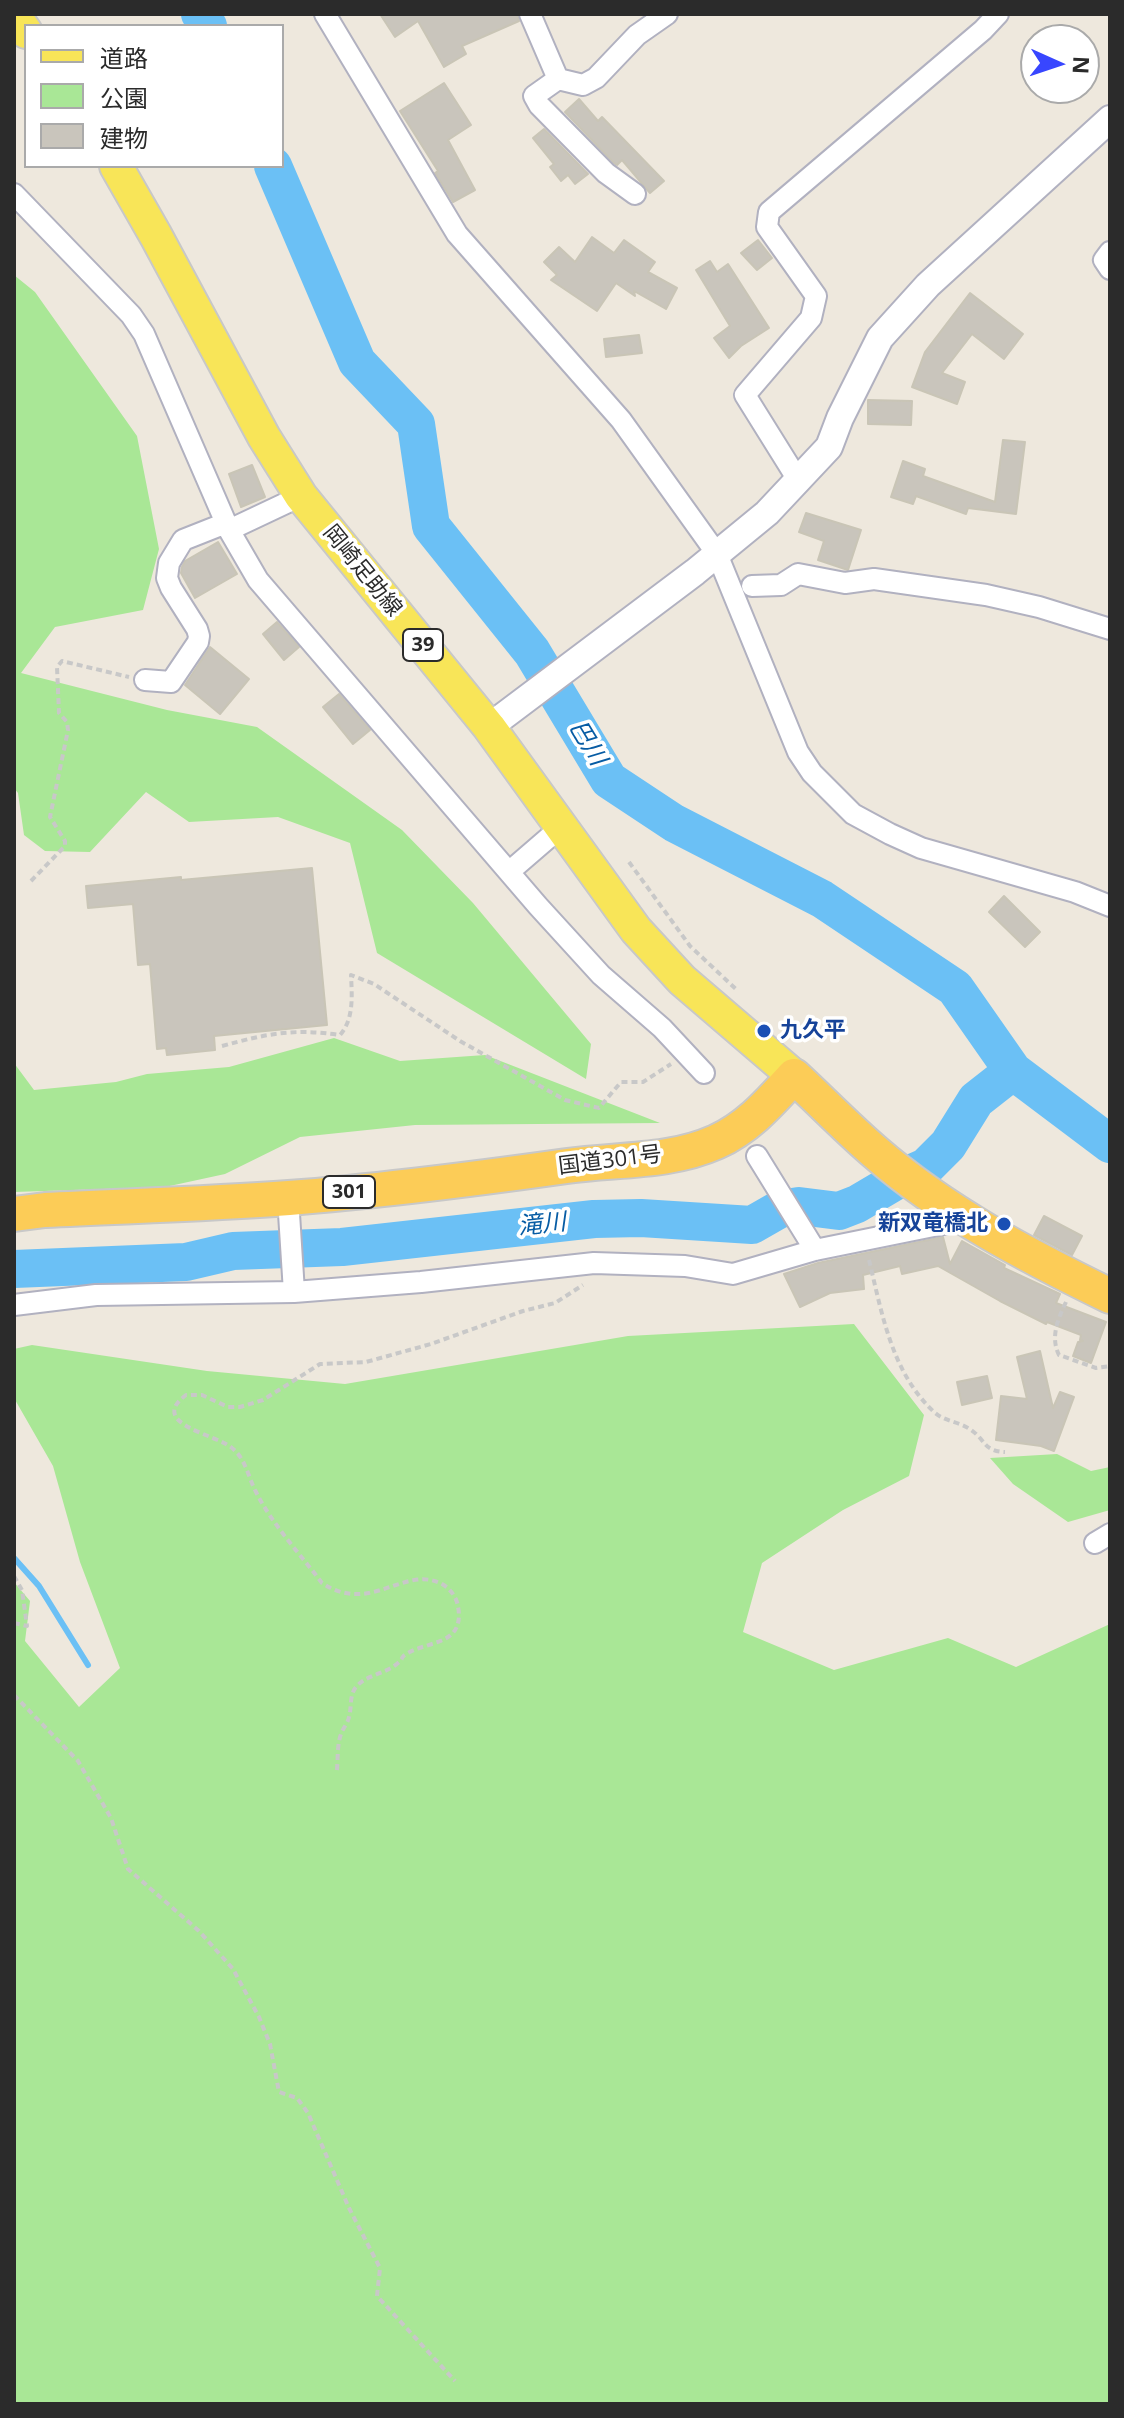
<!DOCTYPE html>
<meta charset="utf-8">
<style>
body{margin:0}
#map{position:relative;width:1124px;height:2418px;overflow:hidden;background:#eee8dd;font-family:"Open Sans","Noto Sans JP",sans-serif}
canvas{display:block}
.frame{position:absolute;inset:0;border:16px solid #2b2b2b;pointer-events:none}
.legend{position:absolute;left:24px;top:24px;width:260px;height:144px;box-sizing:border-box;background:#fff;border:2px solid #aaa;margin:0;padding:10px 14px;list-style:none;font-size:24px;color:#2b2b2b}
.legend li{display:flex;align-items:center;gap:16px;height:40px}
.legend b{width:40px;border:2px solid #aaa}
.north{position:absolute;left:1020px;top:24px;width:80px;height:80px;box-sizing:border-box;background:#fff;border:2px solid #aaa;border-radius:50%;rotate:93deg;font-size:22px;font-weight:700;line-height:32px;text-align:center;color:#2b2b2b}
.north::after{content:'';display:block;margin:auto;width:28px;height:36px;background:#3846ff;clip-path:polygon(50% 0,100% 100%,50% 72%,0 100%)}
</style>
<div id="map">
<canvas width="1124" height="2418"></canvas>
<div class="frame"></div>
<ul class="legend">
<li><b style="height:10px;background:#f8e558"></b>道路</li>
<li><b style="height:22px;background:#a9e796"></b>公園</li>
<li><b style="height:22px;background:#c9c5bc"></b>建物</li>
</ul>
<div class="north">N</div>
</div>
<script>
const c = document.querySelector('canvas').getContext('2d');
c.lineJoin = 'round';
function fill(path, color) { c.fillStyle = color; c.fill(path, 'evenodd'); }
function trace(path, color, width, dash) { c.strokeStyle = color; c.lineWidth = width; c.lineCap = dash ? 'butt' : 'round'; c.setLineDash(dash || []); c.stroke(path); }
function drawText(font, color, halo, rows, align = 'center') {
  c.font = font + ' "Open Sans","Noto Sans JP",sans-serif'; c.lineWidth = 7; c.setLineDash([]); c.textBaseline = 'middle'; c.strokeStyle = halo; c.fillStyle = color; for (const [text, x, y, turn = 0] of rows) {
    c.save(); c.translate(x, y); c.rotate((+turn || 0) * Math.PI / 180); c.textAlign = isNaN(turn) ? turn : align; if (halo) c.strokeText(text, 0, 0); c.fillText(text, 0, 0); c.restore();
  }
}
fill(new Path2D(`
 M14,275L35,292L137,436L159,549L143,610L55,627L21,673L167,710L257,727L402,830L473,903L591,1044L586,1079L377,953L350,843L278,817L189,822L146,792L90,852L45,851L24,835L18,793L14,788Z
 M334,1038L400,1061L485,1055L660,1123L415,1125L300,1137L225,1174L165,1187L14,1192V1063L34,1090L116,1082L147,1074L229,1067Z
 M854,1324L924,1415L909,1476L843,1510L762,1563L743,1632L834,1670L948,1638L1016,1667L1110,1624V2404H14V1582L30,1601L25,1641L79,1707L120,1668L80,1562L53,1466L14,1398V1349L32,1345L207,1371L345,1384L628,1336Z
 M1057,1454L1091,1471L1110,1467V1510L1068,1522L1013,1484L990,1458Z`), '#a9e796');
trace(new Path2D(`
 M14,1558L39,1586L88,1665`), '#6bc0f5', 6);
trace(new Path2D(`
 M200,14L208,26
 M273,166L357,362L416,424L431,526L532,652L609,780L674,823L822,899L955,988L1013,1071L1110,1144
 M14,1269L186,1262L233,1251L342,1247L594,1219L641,1218L752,1225L780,1209L799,1206L839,1211L857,1204L901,1178L926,1167L948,1145L976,1100L1013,1071`), '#6bc0f5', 38);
const building = new Path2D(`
 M380,14H517L519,21L462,46L466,54L444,67L418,21L395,37Z
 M444,83L471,125L448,140L475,190L453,202L435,173L438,171L400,111Z
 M579,99L598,121L602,117L664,181L650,193L622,160L617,165L614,163L565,112Z
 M544,129L588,174L575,184L568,175L561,181L550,167L554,164L533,138Z
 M592,237L614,253L624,240L655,262L648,272L677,288L666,309L634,291L635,296L616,283L597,311L551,280L557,275L544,262L559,247L575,262Z
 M758,240L772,258L757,270L741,253Z
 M710,261L717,272L728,264L769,328L741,346L729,358L714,338L730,326L696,270Z
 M970,293L1023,334L1004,359L972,334L942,373L965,382L957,404L912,387L925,352Z
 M639,335L642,353L606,357L604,339Z
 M868,400L912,401L911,425L868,424Z
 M1003,440L1025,442L1016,514L968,508L966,514L916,496L913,504L891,497L903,461L925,469L923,476L995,502Z
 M252,465L265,497L241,507L229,474Z
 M806,513L861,530L848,570L818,560L824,541L799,532Z
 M218,542L237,574L195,598L181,573L182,567L185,561Z
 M277,622L299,647L284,660L263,634Z
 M210,647L249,679L220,714L185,685Z
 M339,694L370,730L353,744L323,707Z
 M312,868L327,1025L214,1036L215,1050L167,1055L166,1048L157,1049L150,964L138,965L133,904L88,908L86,886L181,877V880Z
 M1004,896L1040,932L1025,947L989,912Z
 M1044,1216L1082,1236L1072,1255L1034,1235Z
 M943,1237L950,1264L962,1241L1005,1265L1004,1268L1060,1294L1056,1303L1106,1322L1091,1363L1073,1356L1078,1342L1083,1341L1080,1340L1081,1335L1047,1322L1046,1324L1000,1301L938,1266L902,1274L900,1266L863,1275L864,1289L830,1293L800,1307L784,1274L818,1263Z
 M1040,1351L1053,1408L1060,1392L1074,1397L1054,1451L1041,1446L996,1440L1001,1396L1027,1399L1017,1357Z
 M987,1376L992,1398L962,1405L957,1382Z`);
fill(building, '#c9c5bc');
trace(building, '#c9c5b6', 2);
const minor = new Path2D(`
 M325,14L457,234L621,420L717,554L798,752L812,773L853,814L890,834L921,848L1075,892L1110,906
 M530,14L558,79L534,96L539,105L606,173L635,194
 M558,79L583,85L596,78L637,35L667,14
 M14,194L131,315L144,334L229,530L258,580L538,906L601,975L662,1028L704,1073
 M1110,252L1104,260L1110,269
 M798,480L745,395L811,318L816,296L767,227L769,212L983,30L998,14
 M229,530L301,496
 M752,586L781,585L798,574L845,583L874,579L986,595L1039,607L1110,629
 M145,680L171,682L198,642L199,636L197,629L171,588L167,578L169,563L183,540L226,523
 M510,871L561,827
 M757,1156L815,1250
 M288,1198L294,1292
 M14,1305L96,1295L294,1292L421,1282L594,1263L685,1266L733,1274L815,1250L968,1219
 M1095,1543L1110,1534`);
const tertiary = new Path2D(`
 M489,727L695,572L767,513L829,447L840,418L880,338L928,285L1110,119`);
const primary = new Path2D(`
 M14,15L26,32
 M116,166L156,236L264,437L301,496L489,727L636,930L682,980L794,1076`);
const trunk = new Path2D(`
 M14,1214L45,1210C126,1206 208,1204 289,1198C382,1191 474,1179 567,1166C617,1159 669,1163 716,1142C749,1127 770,1102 794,1076C821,1101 847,1128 875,1152C944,1212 1028,1256 1110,1296`);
trace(minor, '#b1b1c0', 24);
trace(tertiary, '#b1b1c0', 30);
trace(primary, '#c8c8c8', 36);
trace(trunk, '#c8c8c8', 38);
trace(new Path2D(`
 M629,862L690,946L738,991
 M31,881L65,846V841L50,817L68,730L67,722L59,713L57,667L62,661L129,677
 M222,1046C266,1034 293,1028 340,1035C354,1019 352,996 351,975L374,984L460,1041L565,1100L599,1108L621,1082H643L671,1064
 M869,1260C882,1313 891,1371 933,1411C944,1422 959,1421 971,1430C986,1440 983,1451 1005,1452
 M1066,1302C1058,1319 1050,1337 1059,1355L1096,1368L1110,1366
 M14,1576L22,1590L27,1626L14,1623
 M14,1695L78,1761L111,1818L128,1869L199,1931L233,1969L259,2017L270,2044L279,2092L297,2098L308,2113L349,2208L380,2268L377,2296L455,2381
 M337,1770C338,1758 337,1745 341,1734C343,1728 348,1723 349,1717C352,1707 349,1696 356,1687C367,1674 386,1674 398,1663C405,1657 399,1659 406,1654C429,1640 465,1646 458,1606C456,1596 449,1587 440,1583C403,1566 370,1615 322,1583C300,1554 272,1524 256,1492C248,1477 246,1459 232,1448C216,1434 147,1424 186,1395H202L228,1407H240L263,1400L320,1364L366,1362L431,1344L523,1311L555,1303L583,1285`), '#c8c8c8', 4, [6, 4]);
trace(minor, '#fff', 20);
trace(tertiary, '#fff', 26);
trace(primary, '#f8e558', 32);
trace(trunk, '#fccc57', 34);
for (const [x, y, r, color] of [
 [764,1031,8,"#1a4fb4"],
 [1004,1224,8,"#1a4fb4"]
]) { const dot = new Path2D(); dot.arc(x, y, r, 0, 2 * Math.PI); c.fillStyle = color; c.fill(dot); trace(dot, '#fff', 3); }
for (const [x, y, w] of [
 [423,645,40],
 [349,1192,52]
]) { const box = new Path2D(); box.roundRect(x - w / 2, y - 16, w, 32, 6); c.fillStyle = '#fff'; c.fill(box); trace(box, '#2b2b2b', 2); }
drawText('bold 20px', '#2b2b2b', null, [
 ["39",423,645],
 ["301",349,1192]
]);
drawText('22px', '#2b2b2b', '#fff', [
 ["岡崎足助線",362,571,51],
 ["国道301号",610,1161,-7]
]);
drawText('bold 22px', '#164399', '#fff', [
 ["九久平",780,1031],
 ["新双竜橋北",988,1224,"right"]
], 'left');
drawText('italic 24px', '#075ca4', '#fff', [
 ["巴川",587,743,59],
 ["滝川",542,1225,-6]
]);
</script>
